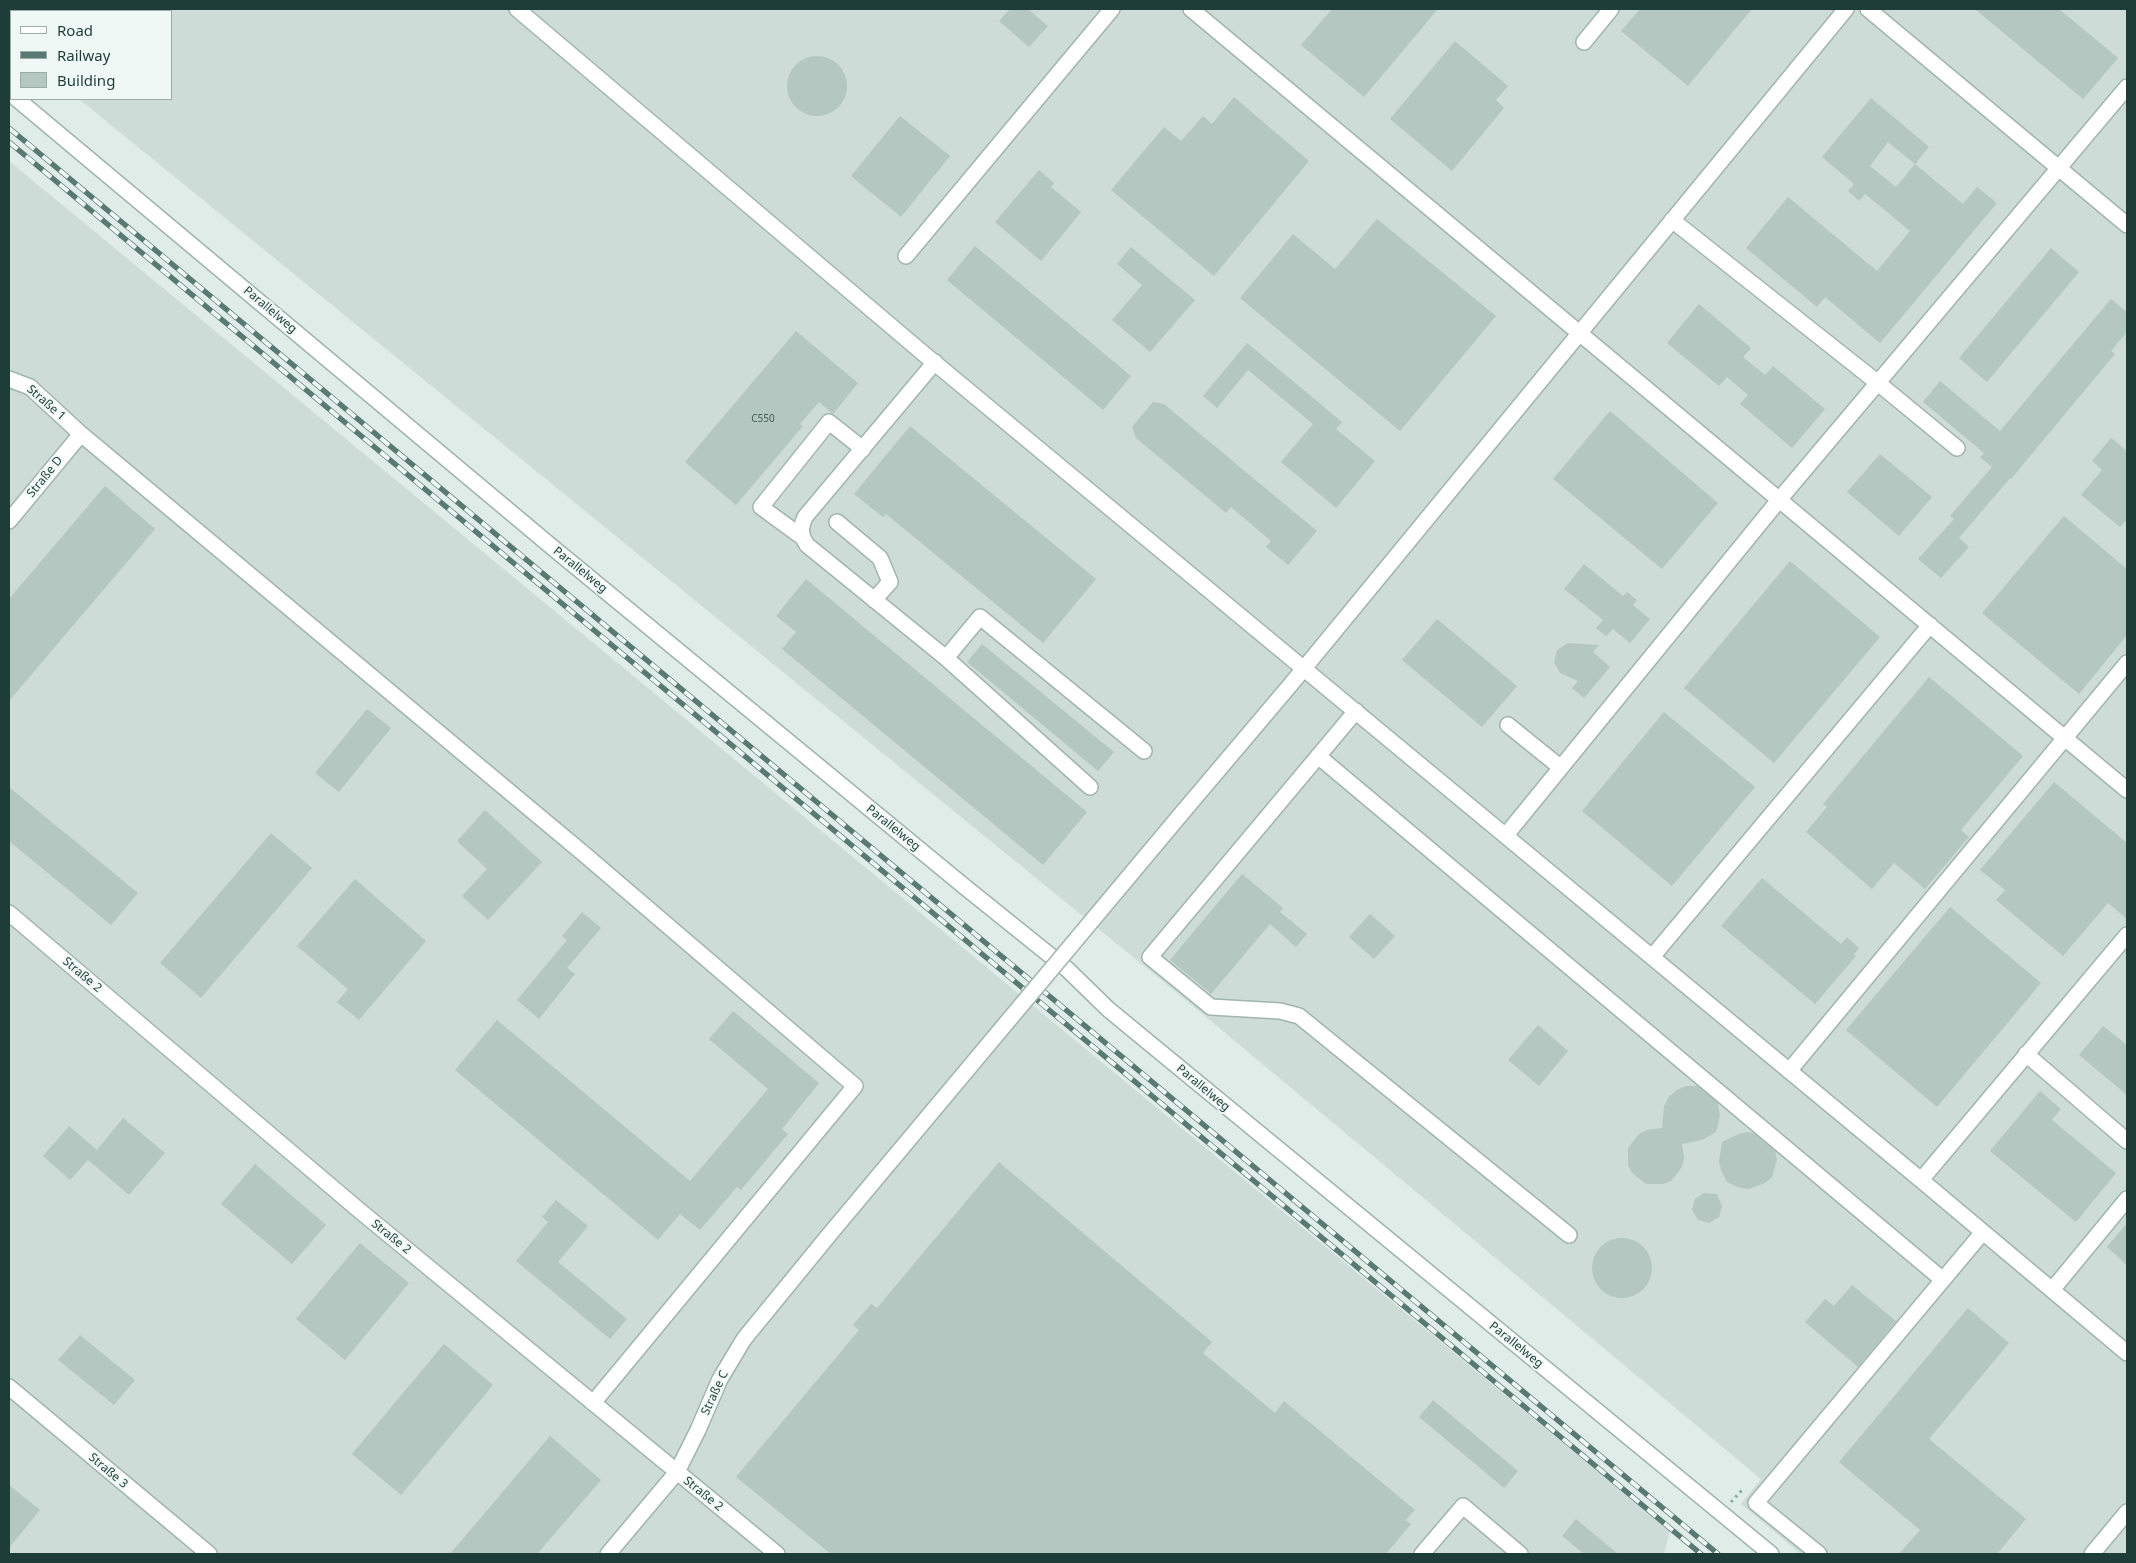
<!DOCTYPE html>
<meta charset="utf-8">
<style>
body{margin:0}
#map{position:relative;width:2136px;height:1563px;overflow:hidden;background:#dfece7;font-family:"Noto Sans",sans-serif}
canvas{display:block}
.frame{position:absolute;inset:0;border:10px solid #1e3d38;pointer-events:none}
.legend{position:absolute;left:10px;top:10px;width:162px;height:90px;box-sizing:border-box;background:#f0f8f5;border:1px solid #9cada9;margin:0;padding:6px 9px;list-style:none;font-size:15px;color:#1e3d38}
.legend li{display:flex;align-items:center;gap:10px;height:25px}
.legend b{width:25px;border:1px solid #9cada9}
</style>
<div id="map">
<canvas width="2136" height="1563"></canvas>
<div class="frame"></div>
<ul class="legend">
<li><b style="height:6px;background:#fff"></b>Road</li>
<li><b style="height:6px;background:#597973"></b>Railway</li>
<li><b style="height:14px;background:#b4c7c0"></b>Building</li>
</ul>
</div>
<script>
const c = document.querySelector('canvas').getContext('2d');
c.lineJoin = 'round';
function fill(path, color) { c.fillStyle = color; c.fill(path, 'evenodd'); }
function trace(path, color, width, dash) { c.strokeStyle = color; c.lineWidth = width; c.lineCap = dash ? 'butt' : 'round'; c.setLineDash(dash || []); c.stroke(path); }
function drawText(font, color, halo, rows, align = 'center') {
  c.font = font + ' "Noto Sans",sans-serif'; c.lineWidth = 4; c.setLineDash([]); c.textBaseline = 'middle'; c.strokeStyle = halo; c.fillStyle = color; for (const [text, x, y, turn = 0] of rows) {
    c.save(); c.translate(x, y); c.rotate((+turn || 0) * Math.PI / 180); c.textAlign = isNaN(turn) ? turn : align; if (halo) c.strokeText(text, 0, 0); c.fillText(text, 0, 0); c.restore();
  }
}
fill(new Path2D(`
 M9,9H2127V1554H1801L1741,1504L1761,1479L1170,987L79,99H171V11H11V44L9,42Z
 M9,161L1670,1531L1664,1554H9Z`), '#cddcd6');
fill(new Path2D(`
 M1010,9H1028L1048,26L1029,47L999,21Z
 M1332,9H1438L1364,97L1301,45Z
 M1640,9H1752L1688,86L1621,31Z
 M1975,9H2059L2118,58L2083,99Z
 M1455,41L1508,86L1496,100L1504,108L1452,171L1390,119Z
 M787 86a30 30 0 1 1 60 0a30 30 0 1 1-60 0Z
 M1234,97L1309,161L1214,276L1111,190L1164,127L1181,141L1203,116L1212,124Z
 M1871,98L1929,147L1915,164L1888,142L1870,166L1896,187L1915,164L1963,204L1977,187L1997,203L1880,343L1825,297L1817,307L1746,248L1788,197L1877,271L1910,231L1865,194L1859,201L1848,191L1854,184L1822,157Z
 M900,116L950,156L901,217L851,176Z
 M1039,170L1054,183L1051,187L1081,212L1041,261L995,222Z
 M1377,219L1496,316L1400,431L1240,298L1293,234L1335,269Z
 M975,246L1131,376L1103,410L947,280Z
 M1131,247L1195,300L1150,352L1112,320L1142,285L1117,264Z
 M2051,248L2079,272L1987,382L1959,358Z
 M2111,299L2127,312V332L2111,351L2115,354L2011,479L2010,478L1959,538L1969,547L1941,578L1918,559L1954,519L1950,516L1992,467L1980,457L1984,453L1923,402L1940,381L2000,431Z
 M1699,304L1751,348L1743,357L1765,375L1773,366L1825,409L1792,448L1740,404L1748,395L1727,377L1719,386L1667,343Z
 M796,331L858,383L833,414L819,402L800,424L803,426L736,505L685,462Z
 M1247,343L1342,422L1336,429L1375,461L1336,508L1281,462L1313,424L1248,370L1217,408L1203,396Z
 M1153,402L1164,404L1317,531L1288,565L1266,547L1271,541L1231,507L1226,513L1136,438L1132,427Z
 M1610,411L1718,503L1662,569L1553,479Z
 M910,426L1096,579L1043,643L886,514L883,517L854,494Z
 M2111,438L2127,451V519L2120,527L2081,495L2102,470L2092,461Z
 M1880,454L1932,497L1899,536L1847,492Z
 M105,486L155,529L9,701V599Z
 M2064,516L2127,569V635L2079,694L1982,613Z
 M1790,561L1880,637L1774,763L1684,688Z
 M1584,564L1623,596L1627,592L1637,600L1633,605L1650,619L1630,643L1613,629L1606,636L1596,628L1603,620L1564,589Z
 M806,579L1087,812L1043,865L782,649L796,632L776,616Z
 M1437,619L1517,686L1482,727L1402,660Z
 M1568,643L1599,645L1593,652L1610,667L1584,698L1572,688L1578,681L1560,673L1554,662L1557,650Z
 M982,644L1114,752L1098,771L967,662Z
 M1929,677L2023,756L1961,830L1969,837L1925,889L1894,863L1872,889L1806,832L1827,807L1823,804Z
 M367,709L391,728L339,792L315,773Z
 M1664,712L1755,787L1672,886L1582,811Z
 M2054,782L2127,843V919L2108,903L2063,956L1996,900L2005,890L1980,870Z
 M9,787L138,893L111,925L9,841Z
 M485,810L542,862L488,920L462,896L487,869L457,841Z
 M271,833L312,868L201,998L160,963Z
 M1242,874L1283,908L1280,912L1307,934L1296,947L1270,924L1211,994L1170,960Z
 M1762,878L1841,944L1847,937L1859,948L1854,954L1856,956L1815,1004L1721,926Z
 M355,879L426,941L359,1020L337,1002L348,989L297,946Z
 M1950,907L2041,983L1937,1107L1846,1030Z
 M582,912L601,928L567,968L575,974L539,1019L517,1000L567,940L562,936Z
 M1370,914L1395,936L1374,959L1349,937Z
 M733,1011L819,1083L782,1129L788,1134L741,1190L737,1187L700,1230L680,1214L658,1240L455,1070L497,1020L690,1181L768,1089L709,1039Z
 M1538,1025L1568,1051L1539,1086L1508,1060Z
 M2103,1026L2127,1045V1095L2079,1055Z
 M1686,1086H1697L1718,1103L1720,1116L1716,1132L1702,1140L1682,1144L1684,1158L1682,1167L1671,1181L1663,1184H1646L1632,1173L1628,1165V1148L1639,1134L1647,1130L1662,1128L1664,1106L1669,1097L1677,1090Z
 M2040,1091L2061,1109L2052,1120L2116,1173L2076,1222L1990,1151Z
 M123,1118L165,1153L129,1195L88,1160L70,1180L43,1156L69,1126L97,1150Z
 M1747,1132L1753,1133L1775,1151L1777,1160L1772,1177L1765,1183L1749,1189L1740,1188L1727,1182L1721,1170L1719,1161L1722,1142L1739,1134Z
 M999,1162L1212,1342L1203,1353L1275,1413L1284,1401L1415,1510L1406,1520L1411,1524L1386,1554H831L736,1477L859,1330L853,1325L871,1304L877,1308Z
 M255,1164L326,1225L292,1264L221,1204Z
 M1704,1193L1717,1194L1722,1206L1719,1217L1709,1223L1698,1220L1692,1210L1695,1199Z
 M556,1200L588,1226L558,1262L627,1319L610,1339L516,1261L548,1222L542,1217Z
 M2127,1223V1265L2107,1247Z
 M1592 1268a30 30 0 1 1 60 0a30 30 0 1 1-60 0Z
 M360,1243L409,1283L345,1360L296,1319Z
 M1852,1285L1896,1321L1858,1367L1805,1322L1825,1299L1834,1306Z
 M1968,1308L2009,1343L1929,1439L2026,1519L1997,1554H1899L1920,1530L1839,1462Z
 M80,1335L135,1380L114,1405L58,1360Z
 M444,1344L493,1385L401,1495L352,1454Z
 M1433,1400L1518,1471L1504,1488L1419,1417Z
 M550,1436L601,1480L537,1554H450Z
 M9,1485L40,1510L9,1548Z
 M1576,1519L1618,1554H1584L1562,1536Z`), '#b4c7c0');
const minor = new Path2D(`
 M517,9L924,354L1921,1180L2127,1353
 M1191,9L2127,790
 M1868,9L2127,225
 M1584,42L1611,9
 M17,99L552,547L965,887L1067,969L1108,1009L1159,1051L1771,1554
 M1672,220L1878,383L1957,448
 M906,256L1112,9
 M935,362L805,517C800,529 800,534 807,545L946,658L1090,787
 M9,379L30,387L81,434L584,854L855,1086L593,1403
 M9,521L81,434
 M837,522L880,558L890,582L874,600
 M802,537L761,507L829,422L863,449
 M946,658L980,617L1144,751
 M1356,711L1150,957L1211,1007L1280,1011L1299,1016L1569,1235
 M1508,725L1560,767
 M1318,756L1943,1280
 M1182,813L1292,683L1846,9
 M1506,835L1779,500L2127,87
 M9,913L360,1211L777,1554
 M1652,957L1930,625
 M2026,1054L2127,1141
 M1789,1071L2127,663
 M1921,1180L2127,935
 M2052,1290L2127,1199
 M9,1387L209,1554
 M608,1554L677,1472L698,1430L720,1379L744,1339L829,1235
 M1422,1554L1463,1506L1520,1554
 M1819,1554L1756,1503L1983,1232
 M2092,1554L2127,1512`);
trace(minor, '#a1b4af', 18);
trace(new Path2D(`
 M9,71L11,73
 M1731,1502L1742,1490`), '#7cb2a6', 3, [2.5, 4]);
trace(minor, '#fff', 15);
const rail = new Path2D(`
 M9,128L1718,1554
 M9,142L1701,1554`);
trace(rail, '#597973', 5.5);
trace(rail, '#f0f8f5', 4, [11]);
const minorBridge = new Path2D(`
 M829,1235L1182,813`);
trace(minorBridge, '#a1b4af', 18, []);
trace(minorBridge, '#fff', 15);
drawText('10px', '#44605a', null, [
 ["C550",763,419]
]);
drawText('12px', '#1e3d38', '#f0f8f5', [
 ["Parallelweg",270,310,40],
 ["Straße 1",46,403,41],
 ["Straße D",45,477,-51],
 ["Parallelweg",580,570,39],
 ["Parallelweg",893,828,39],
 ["Straße 2",82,975,40],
 ["Parallelweg",1203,1088,40],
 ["Straße 2",391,1237,39],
 ["Parallelweg",1516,1345,39],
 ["Straße C",715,1393,-65],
 ["Straße 3",108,1471,40],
 ["Straße 2",703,1494,39]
]);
</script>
